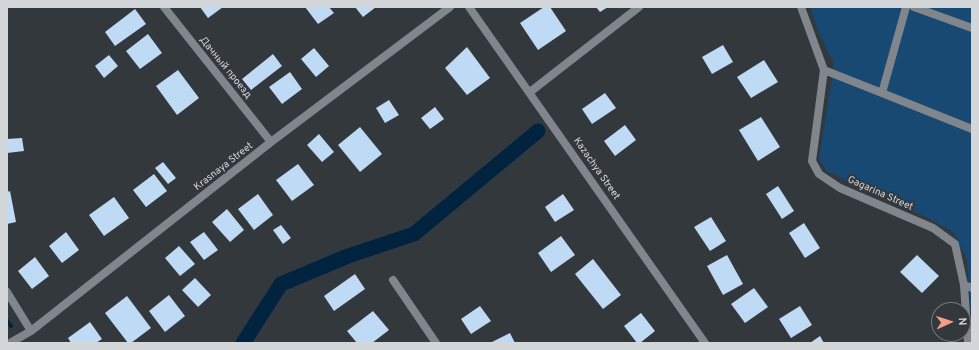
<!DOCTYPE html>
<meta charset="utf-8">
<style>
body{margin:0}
#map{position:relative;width:979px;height:350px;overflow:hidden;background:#33383d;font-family:Overpass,sans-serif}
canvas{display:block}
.frame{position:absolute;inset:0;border:8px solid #d4d7da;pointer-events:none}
.north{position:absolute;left:931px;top:302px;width:40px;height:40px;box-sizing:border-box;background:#33383d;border:1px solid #73787c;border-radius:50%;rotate:87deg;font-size:11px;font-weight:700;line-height:16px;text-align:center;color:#d4d7da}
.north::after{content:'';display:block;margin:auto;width:14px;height:18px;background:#f49e86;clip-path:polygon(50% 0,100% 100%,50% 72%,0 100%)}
</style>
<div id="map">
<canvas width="979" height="350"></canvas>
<div class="frame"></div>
<div class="north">N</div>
</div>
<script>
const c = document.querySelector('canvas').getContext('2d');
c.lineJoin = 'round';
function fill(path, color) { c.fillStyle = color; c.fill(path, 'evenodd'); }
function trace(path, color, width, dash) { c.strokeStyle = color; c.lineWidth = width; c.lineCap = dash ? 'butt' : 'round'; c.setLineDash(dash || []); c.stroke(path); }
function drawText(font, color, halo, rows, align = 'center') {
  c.font = font + ' Overpass,sans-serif'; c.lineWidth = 4; c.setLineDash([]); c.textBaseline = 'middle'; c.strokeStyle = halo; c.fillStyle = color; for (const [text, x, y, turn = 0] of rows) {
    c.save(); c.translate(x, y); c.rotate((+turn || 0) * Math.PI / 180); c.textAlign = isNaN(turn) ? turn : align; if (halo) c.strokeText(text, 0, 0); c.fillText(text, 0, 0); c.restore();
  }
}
fill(new Path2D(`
 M810,7H972V329L967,260L954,233L928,218L826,171L819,158L834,64L819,33Z`), '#174972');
trace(new Path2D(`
 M7,321L11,326`), '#002340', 4);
trace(new Path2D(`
 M243,343L281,284L348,256L414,234L538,131`), '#002340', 15);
fill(new Path2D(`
 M200,7H223L208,18Z
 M305,7H329L334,13L318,24Z
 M355,7H376L363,17Z
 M544,7H550L566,31L538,50L520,23Z
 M596,7H608L600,12Z
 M135,9L146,24L115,46L105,32Z
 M148,34L162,53L140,69L126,51Z
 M723,45L733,62L712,74L702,57Z
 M467,47L490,78L467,95L445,68Z
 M314,48L329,66L316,77L301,59Z
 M273,54L282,66L251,90L242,79Z
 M109,55L118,66L104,78L95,66Z
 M764,60L778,82L751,98L737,77Z
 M178,70L199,98L177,115L156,86Z
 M290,72L302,89L282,104L269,87Z
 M605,93L616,108L592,124L582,109Z
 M389,100L399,115L385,123L376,108Z
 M435,107L444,119L430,129L421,118Z
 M761,117L780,147L758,161L739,130Z
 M625,125L636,140L615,156L604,141Z
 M360,127L382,154L360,172L338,145Z
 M319,134L334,152L322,162L307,145Z
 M22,138L24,151L7,153V139Z
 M163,162L176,178L168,184L155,168Z
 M298,164L314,185L292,201L276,180Z
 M154,174L167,191L146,207L133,190Z
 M778,186L794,211L782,219L766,194Z
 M10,191L16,222L7,224V192Z
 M258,194L273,215L254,230L238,209Z
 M563,194L574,210L555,222L545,207Z
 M114,197L129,218L104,236L89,215Z
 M227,209L244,230L230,242L212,222Z
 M711,217L726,241L710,251L694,227Z
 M804,223L820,248L805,258L789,233Z
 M281,225L291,238L283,244L273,230Z
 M66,232L79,250L62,263L49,246Z
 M204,232L218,250L204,260L190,242Z
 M561,236L575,255L551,272L538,253Z
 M179,246L195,264L180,276L165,258Z
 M727,255L743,284L723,295L707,266Z
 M917,255L939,276L922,293L900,272Z
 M35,257L49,276L32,289L18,271Z
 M593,259L621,295L603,309L575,274Z
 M355,274L365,289L334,311L324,296Z
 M195,278L211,295L198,307L182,290Z
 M754,288L768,307L745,323L731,304Z
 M169,295L185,316L165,332L149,311Z
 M127,296L151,328L131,343H128L105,313Z
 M480,306L491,321L471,334L461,319Z
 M800,306L812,325L791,338L779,319Z
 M373,311L389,330L372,343H357L347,331Z
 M641,313L655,331L640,343H637L624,326Z
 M90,322L102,339L96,343H71L68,338Z
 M510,333L515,343H490Z
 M820,336L824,343H810Z`), '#bfdaf4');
trace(new Path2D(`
 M914,7L972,28
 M824,70L882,93L906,7
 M882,93L972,129
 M964,285L972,288`), '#80868c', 8);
trace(new Path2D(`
 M164,7L271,142
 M469,7L705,343
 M801,7L824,70L812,161L819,174L840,188L933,228L955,244L964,285L968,343
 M530,92L639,7
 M393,280L436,343
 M7,292L31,331
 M10,343L31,331L271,142L450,7`), '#80868c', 8);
drawText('10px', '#d4d7da', '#33383d', [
 ["Дачный проезд",225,68,51],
 ["Krasnaya Street",224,167,-38],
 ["Kazachya Street",596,169,55],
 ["Gagarina Street",880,194,24]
]);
</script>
